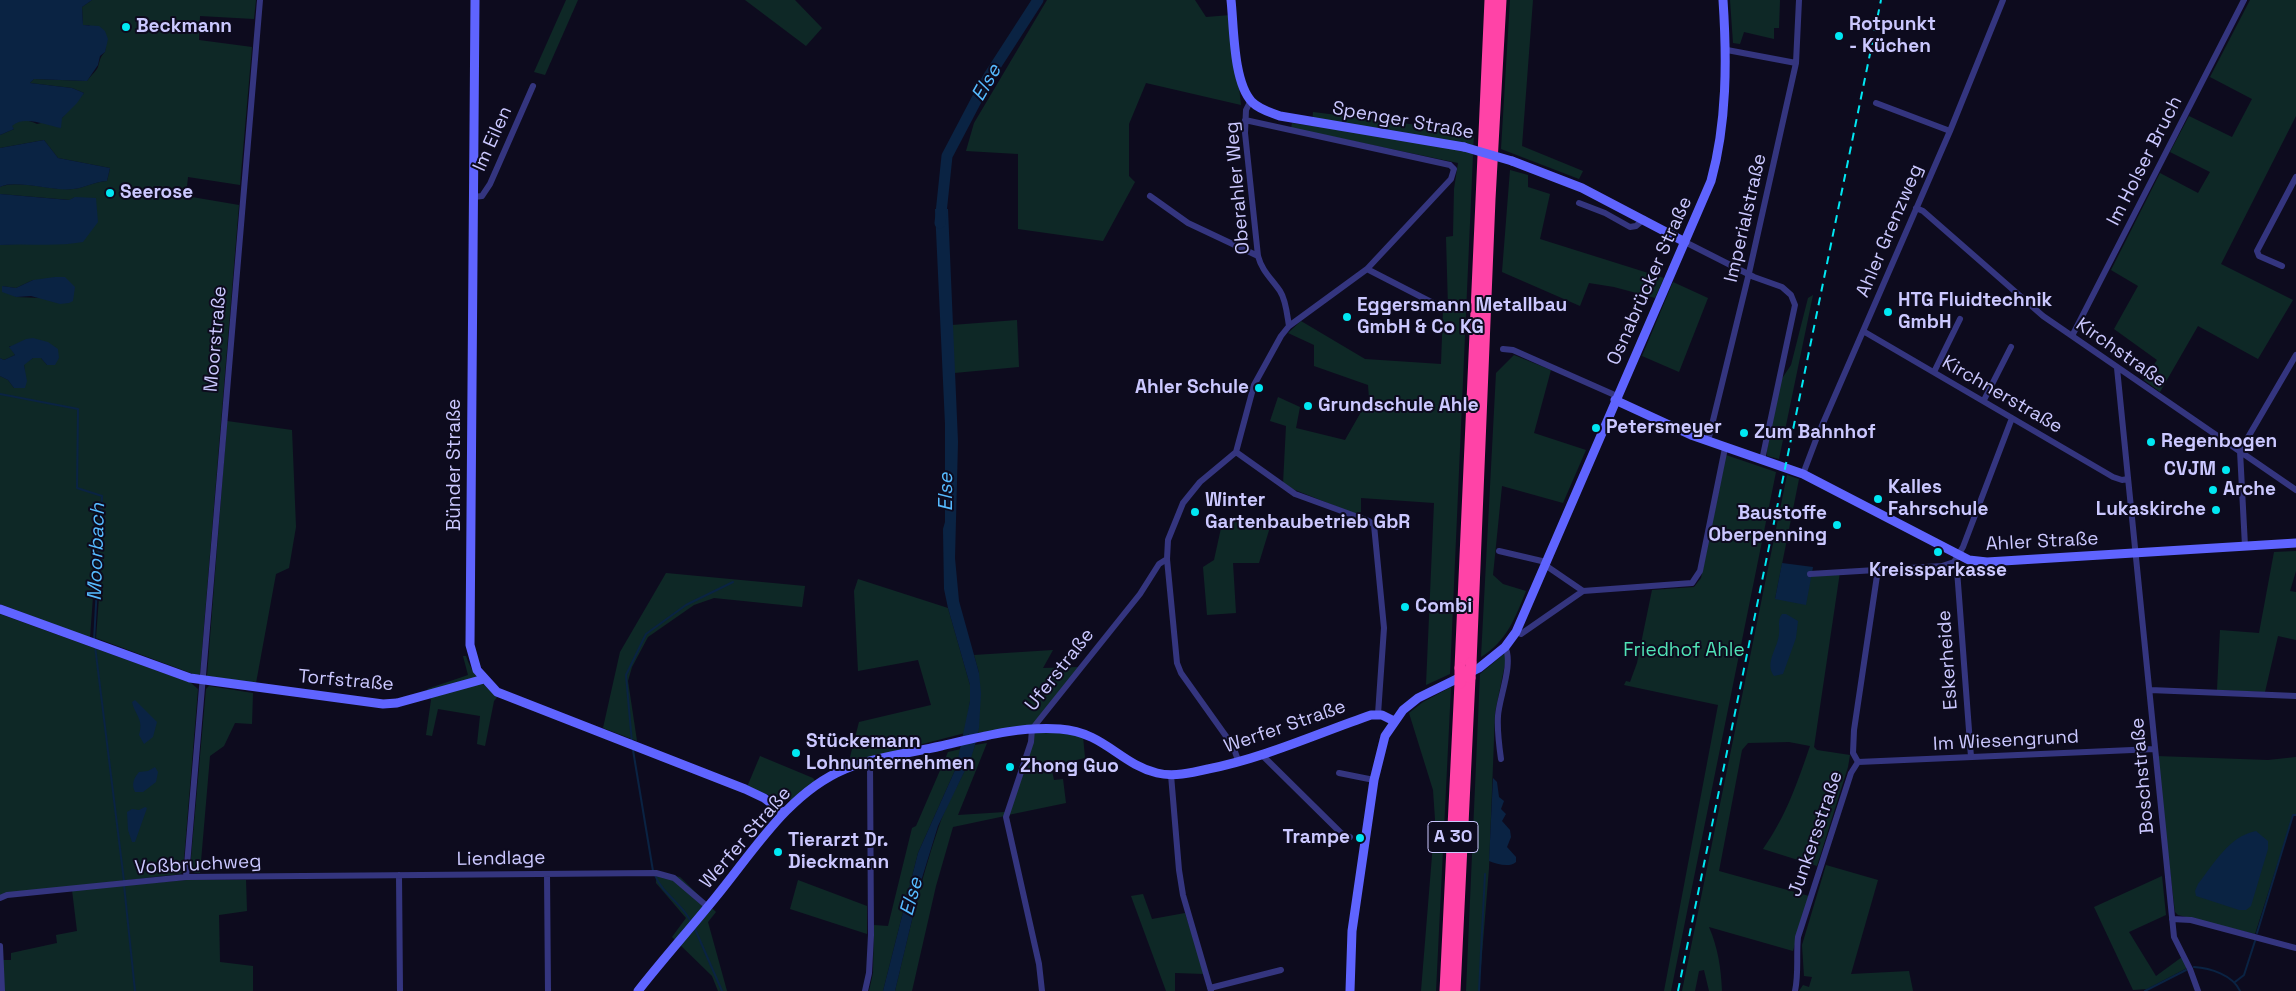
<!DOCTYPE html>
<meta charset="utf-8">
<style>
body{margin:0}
canvas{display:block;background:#0d0b1e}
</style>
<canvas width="2296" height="991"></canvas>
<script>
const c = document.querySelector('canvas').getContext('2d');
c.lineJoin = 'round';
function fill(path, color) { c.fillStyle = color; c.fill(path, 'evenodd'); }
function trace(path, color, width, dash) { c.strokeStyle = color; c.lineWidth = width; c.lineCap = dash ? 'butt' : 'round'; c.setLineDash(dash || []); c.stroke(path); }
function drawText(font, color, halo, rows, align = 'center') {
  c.font = font + ' "Space Grotesk",sans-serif'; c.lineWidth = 4; c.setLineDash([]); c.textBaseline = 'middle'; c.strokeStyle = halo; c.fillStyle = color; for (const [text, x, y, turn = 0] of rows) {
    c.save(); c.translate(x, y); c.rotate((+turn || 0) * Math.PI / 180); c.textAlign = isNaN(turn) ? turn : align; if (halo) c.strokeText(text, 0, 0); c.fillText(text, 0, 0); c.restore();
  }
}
fill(new Path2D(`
 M92,0H256L254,19L200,16L199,40L252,47L240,185L188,177L186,196L239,205L200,674L196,675L96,638L101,571L95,569L90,638L0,604V376L8,380L14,388L25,376L24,364L33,358H41L47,365L59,358L9,346L15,355L4,360L0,358V245L29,243L75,197L70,200L0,194V187C15,179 54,191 73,189C84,188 93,182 107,181L110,168L58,158L44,140L0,148V135L14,129L11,126C20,119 27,119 37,124L62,118L84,93L72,88L30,83L34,79L87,81C90,76 96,72 98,67C100,60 100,57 105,52L106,44L89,25H83L82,7ZM33,280H41V298L16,297L2,286L16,288Z
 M566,0H578L545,75L534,72Z
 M745,0H795L822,28L806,46Z
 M1047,0H1195L1206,17L1231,15L1241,105L1146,83L1129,124V176L1135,182L1103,241L1018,229V154L966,151L974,123Z
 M1510,0H1533L1522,146L1583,171L1579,179L1501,149Z
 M1730,0H1780L1779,28H1774V39L1744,32L1740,44L1733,43Z
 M2250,0H2296V116L2221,264L2293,300L2258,359L2198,326L2160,392L2144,380L2157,360L2114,329L2138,286L2111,270L2160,173L2198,193L2210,172L2170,152L2189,116L2232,137L2252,99L2210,77Z
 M1313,112L1474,132L1450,674L1426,685L1434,503L1361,498V516L1295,490L1283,484L1286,426L1270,421L1278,397L1300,407L1296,428L1345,440L1369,398L1368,385L1314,366V345L1288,333L1301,321L1365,359L1441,364L1443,310L1448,307L1446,237L1453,236L1454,189L1458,163L1291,128L1292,123L1312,126Z
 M1510,170L1528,175V187L1550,194L1540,239L1664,278L1655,298L1614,287L1589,283L1580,306L1502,272Z
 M1673,282L1708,298L1679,372L1642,356Z
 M1813,295L1779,459L1767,456V450L1781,380L1791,365L1808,298Z
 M1017,320L1019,367L954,373L952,325Z
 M1514,355L1551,370L1534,433L1586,450L1563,503L1502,486L1493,575L1503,584L1526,591C1515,618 1507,641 1481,657L1496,373Z
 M227,421L292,430L296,527L289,568L276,574L256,683L207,676Z
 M1726,455L1776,472L1671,991H1664L1718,705L1624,685L1626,681L1630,682L1637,663L1652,590L1694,587L1701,578Z
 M1787,475L1799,479L1775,599L1812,575L1840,572L1814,747L1817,750L1850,755L1848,767L1817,866L1763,849C1786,816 1797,784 1810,746L1789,742L1748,743L1742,750L1719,871L1809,896L1793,951L1709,927C1718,948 1721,968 1722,991H1709L1704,970L1699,971L1695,991H1682Z
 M1223,519H1246L1270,527L1259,563H1233L1236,613L1207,615L1203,567L1214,560Z
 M2296,551V571L2290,591L2296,592V640L2278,636L2265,692L2217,690L2220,630L2259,633L2274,552Z
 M666,573L805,586L802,607L714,598L694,605L648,637L632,667L628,681L637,741L603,728L620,652Z
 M858,579L948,608L970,685V701L965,733L853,762L850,757L859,722L931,705L918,660L858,671L854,591Z
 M0,614L191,683L198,689L183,871L180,874L0,895Z
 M1053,650L1043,668L1079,667L1032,726L977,733L979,673L974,655Z
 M1505,653L1506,659L1495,713L1489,868L1479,991H1466L1480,674Z
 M463,656H466C472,674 482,685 498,696L494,701L485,746L477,744L480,716L438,709L432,736L426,735L431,700L427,689L468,675Z
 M209,686L253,693L252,724L235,723L224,746L210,756L200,873H194L190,869L206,689Z
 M1451,687L1436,991H1421L1435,819L1433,790L1409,713L1423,702Z
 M1056,731L1083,736L1085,758L1051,766L1054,780L1063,779L1066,803L1008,815L1035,732Z
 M987,743L958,815L1005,812V816L953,827L936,886L912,991H895C908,937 920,882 938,829C947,800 966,774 975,745Z
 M961,749L956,768L918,853L883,991H869L873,973L874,925L888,926L912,828L916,826L948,752Z
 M760,756L813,778L816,782L792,800L777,798L747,787Z
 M2156,756L2268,760L2296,757V815H2293L2255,934L2178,915L2175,912Z
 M1826,865L1878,880L1851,974L1909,971L1913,991H1799L1803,985L1809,987L1812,977L1804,976L1802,945Z
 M656,872L680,877L716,912L708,922L727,991H718L712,976L672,937L686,918L656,883Z
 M2162,876L2166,915L2129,932L2156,976L2182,957L2187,968L2147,989L2133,990L2094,907Z
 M186,880H246L247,911L219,915L220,962L253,966V991H0V960H11V953L57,943L56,935L77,931L72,890Z
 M798,880L867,906V934L790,909Z
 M1143,894L1152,919L1185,913L1205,974L1175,973V991H1166L1131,896Z`), '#0e2826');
fill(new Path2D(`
 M0,0H92L82,7L83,25L99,26L105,31L108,39L105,52L100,56L98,65L87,81L34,79L30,83L72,88L84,93L77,103L62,118L61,128C45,125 24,115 12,126L14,129L0,135Z
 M44,140L58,158L110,168L107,181C93,182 85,188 73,189C54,192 15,179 0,187V148Z
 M0,194L69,200L75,197L96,198L98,222L83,242C56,247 28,243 0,245Z
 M935,209H948L958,442L955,558L959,601L979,673L981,693L979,728L975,745L971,758L938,826L922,878L895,991H883L918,853L956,768L970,701V685L948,608L944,589L943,529L945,522V424Z
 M55,277H65L75,287L73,301L69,303L60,304L31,296L16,297L2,292V286L16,288L33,280Z
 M33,338L48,342L58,349L59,358L55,365H47L41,358H33L24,365L27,381L25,388H14L8,380L0,376V358L4,360L15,355L9,347L26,339Z
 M1782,563L1813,567L1806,605L1775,599Z
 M1782,614H1786L1798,621L1796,638L1783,674L1774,676C1764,663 1778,648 1779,634C1780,626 1777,621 1782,614Z
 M135,700L157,722L153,737L144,744L139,735C144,719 135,715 132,702Z
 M155,767L158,772L156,782L143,792H135C131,784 134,778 139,772L148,771Z
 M1493,778L1497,782L1499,797L1504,801L1501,809L1506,814L1502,821L1510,830L1511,837L1507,847L1516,857V862C1509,868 1497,864 1489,861Z
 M145,807L147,808L135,842H132L128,830L127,812L132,809L139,810Z
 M2256,831L2268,841V849L2251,906L2246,910H2239L2196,896L2195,891L2198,884C2214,864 2229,836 2256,831Z`), '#0a2343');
trace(new Path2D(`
 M0,394L78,409L77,488L102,496L94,641
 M95,646L124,881
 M632,743L626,675L646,634L686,605L733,582
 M633,750L653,871
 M655,875C662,894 683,904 691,922
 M124,885L135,991
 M695,929L722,991
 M2257,933L2293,815H2296
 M2194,967C2210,968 2233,975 2240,991
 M2235,982L2244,975L2255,941
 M1479,991L1485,874
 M2145,991L2186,970`), '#0a2343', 2);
trace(new Path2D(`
 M940,223L947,156L989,76L1038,0`), '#0a2343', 11);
trace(new Path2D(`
 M1727,50L1796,63
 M1251,100L1246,110L1245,133L1258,256C1262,271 1271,278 1280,291C1286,300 1287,314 1289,326
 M1876,103L1950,131
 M1150,196L1188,223L1258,256
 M474,197L482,196L490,184L533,86
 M1579,203L1605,213L1630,227L1636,226L1644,219
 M1916,208L1923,211L2043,316L2296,490
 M1685,242L1754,277L1782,287L1791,295L1795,305L1762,460
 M2282,266L2259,256L2257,251L2296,177
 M1367,269L1437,305
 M1863,331L2113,477L2122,480L2128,479
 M2072,336L2244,0
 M1503,349L1513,350L1617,396
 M2117,368L2174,937L2190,969L2198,991
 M1934,372L1960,319
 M1984,400L2011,347
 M1708,441L1749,273L1796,63L1799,0
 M2240,451L2296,355
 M2240,451L2245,546
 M1236,452L1295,494L1369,521L1374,525L1384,628L1378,714
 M1803,474L1817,437L1950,131L2003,0
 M1374,525L1397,527
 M1499,551L1546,562
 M1954,562L1957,570L1971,757
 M1545,565L1583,591
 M1810,574L1942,566L1954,562L1963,547L2012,418
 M1516,632L1521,634L1583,591L1692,583L1700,571L1725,448
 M2150,690L2296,696
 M1263,756L1341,833L1350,837
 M1501,759C1499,745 1497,731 1498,716C1499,698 1514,663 1505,647
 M1858,762L2155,749
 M1858,762L1853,753L1854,730L1878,569
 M1239,763L1233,746L1181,673L1177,663L1167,559L1168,540L1183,503L1200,482L1236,452L1254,385L1281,336L1289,326L1367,269L1451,179L1454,169L1450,165L1245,120
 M1339,773L1374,780
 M1171,775L1179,870L1183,895L1211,991
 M547,874L548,991
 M399,875L400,991
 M186,877L260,0
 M0,898L7,895L186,877L656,873L674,878L708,907
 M2172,919L2191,920L2296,948
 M0,946L2,991
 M1210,988L1281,970
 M865,991L869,973L871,935L870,762
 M1042,991L1039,964L1006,817L1031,742L1032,729L1140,594L1159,564L1167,559
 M1795,991C1799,973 1796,955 1798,937L1851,773L1858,762`), '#34357f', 6);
trace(new Path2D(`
 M475,0L470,645L477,670L497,692L745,789L764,798L784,813
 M1231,0C1234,27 1233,82 1252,102C1260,110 1270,112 1280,116L1464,147
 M1512,161L1582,188L1685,242
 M1615,400L1691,435L1803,474L1969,560L1987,562L2296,543
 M0,609L190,678L383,704L397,703L484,679
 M638,991C663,959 690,929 715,898C753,852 788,793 845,769C875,757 910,753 941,746C980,737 1020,726 1060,729C1104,732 1120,764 1157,773C1173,777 1191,773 1208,769C1264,758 1316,734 1371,715H1382L1394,721
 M1350,991L1352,931L1374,780L1385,736L1403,710L1418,698L1479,668L1505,647L1516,632L1711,181C1727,123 1727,60 1723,0`), '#5f64ff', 9);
trace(new Path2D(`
 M1471,663L1490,199L1501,0
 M1460,668L1490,0
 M1445,991L1460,683
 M1455,991L1470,678`), '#ff43a7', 11);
trace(new Path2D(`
 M1678,991L1881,0`), '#00e8f3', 2, [8, 6]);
trace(new Path2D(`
 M1464,147L1512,161`), '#5f64ff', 9);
trace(new Path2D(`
 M1470,678L1471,663
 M1460,683V668`), '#ff43a7', 11);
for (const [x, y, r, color] of [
 [126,27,5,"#00e8f3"],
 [1839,36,5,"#00e8f3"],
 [110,193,5,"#00e8f3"],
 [1888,312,5,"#00e8f3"],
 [1347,317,5,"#00e8f3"],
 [1259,388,5,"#00e8f3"],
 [1308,406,5,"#00e8f3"],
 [1596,428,5,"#00e8f3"],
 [1744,433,5,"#00e8f3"],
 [2151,442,5,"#00e8f3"],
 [2226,470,5,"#00e8f3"],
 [2213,490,5,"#00e8f3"],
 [1878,499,5,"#00e8f3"],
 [2216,510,5,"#00e8f3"],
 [1195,512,5,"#00e8f3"],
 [1837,525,5,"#00e8f3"],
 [1938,552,5,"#00e8f3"],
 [1405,607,5,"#00e8f3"],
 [796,753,5,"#00e8f3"],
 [1010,767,5,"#00e8f3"],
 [1360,838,5,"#00e8f3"],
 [778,852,5,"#00e8f3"]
]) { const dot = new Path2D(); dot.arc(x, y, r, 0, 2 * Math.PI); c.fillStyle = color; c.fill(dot); trace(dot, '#0d0b1e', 2); }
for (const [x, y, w] of [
 [1453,837,50]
]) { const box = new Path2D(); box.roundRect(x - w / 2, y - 15.5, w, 31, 4); c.fillStyle = '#0d0b1e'; c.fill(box); trace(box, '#cbc8ff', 1); }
drawText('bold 18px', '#cbc8ff', null, [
 ["A 30",1453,837]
]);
drawText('bold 19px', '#cbc8ff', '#0d0b1e', [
 ["Rotpunkt",1849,25],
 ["- Küchen",1849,47],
 ["Beckmann",136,27],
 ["Seerose",120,193],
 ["HTG Fluidtechnik",1898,301],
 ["GmbH",1898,323],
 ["Eggersmann Metallbau",1357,306],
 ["GmbH & Co KG",1357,328],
 ["Ahler Schule",1249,388,"right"],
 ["Grundschule Ahle",1318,406],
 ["Petersmeyer",1606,428],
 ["Zum Bahnhof",1754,433],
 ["Regenbogen",2161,442],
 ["CVJM",2216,470,"right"],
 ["Kalles",1888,488],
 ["Fahrschule",1888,510],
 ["Arche",2223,490],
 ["Winter",1205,501],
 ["Gartenbaubetrieb GbR",1205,523],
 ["Lukaskirche",2206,510,"right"],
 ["Baustoffe",1827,514,"right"],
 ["Oberpenning",1827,536,"right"],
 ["Kreissparkasse",1938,571,"center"],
 ["Combi",1415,607],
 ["Stückemann",806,742],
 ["Lohnunternehmen",806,764],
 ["Zhong Guo",1020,767],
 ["Trampe",1350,838,"right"],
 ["Tierarzt Dr.",788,841],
 ["Dieckmann",788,863]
], 'left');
drawText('19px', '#cbc8ff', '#0d0b1e', [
 ["Spenger Straße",1403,121,10],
 ["Im Eilen",493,139,-66],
 ["Im Holser Bruch",2145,161,-63],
 ["Oberahler Weg",1238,188,-95],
 ["Imperialstraße",1746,218,-77],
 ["Ahler Grenzweg",1890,231,-67],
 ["Osnabrücker Straße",1650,281,-66],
 ["Moorstraße",216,339,-85],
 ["Kirchstraße",2121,353,35],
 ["Kirchnerstraße",2002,395,30],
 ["Bünder Straße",455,465,-90],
 ["Ahler Straße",2042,542,-3],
 ["Eskerheide",1948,660,-94],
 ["Uferstraße",1060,670,-52],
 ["Torfstraße",346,681,5],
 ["Werfer Straße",1285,727,-19],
 ["Im Wiesengrund",2006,741,-3],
 ["Boschstraße",2143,776,-95],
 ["Junkersstraße",1816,834,-71],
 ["Werfer Straße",746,838,-49],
 ["Liendlage",501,859,-1],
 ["Voßbruchweg",198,865,-3]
]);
drawText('19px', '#51e2b6', '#0d0b1e', [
 ["Friedhof Ahle",1684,651]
]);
drawText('italic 20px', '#56baff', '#0d0b1e', [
 ["Else",987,83,-60],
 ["Else",947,492,-90],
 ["Moorbach",97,552,-88],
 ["Else",912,897,-74]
]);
</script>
